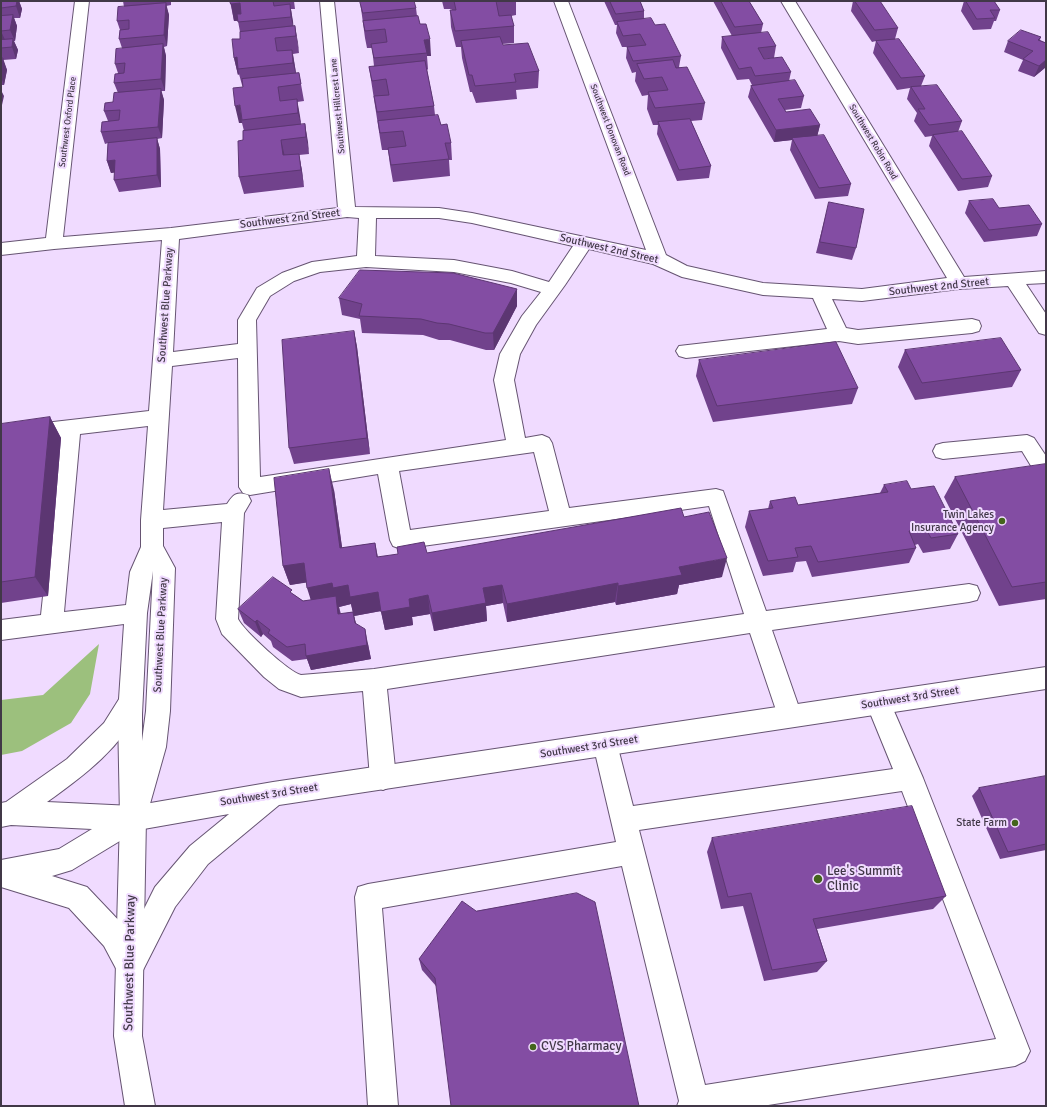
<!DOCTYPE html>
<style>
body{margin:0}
#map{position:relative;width:1047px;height:1107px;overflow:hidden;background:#f0dbff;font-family:Signika,sans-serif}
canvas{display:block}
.frame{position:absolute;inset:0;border:2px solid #413847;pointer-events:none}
</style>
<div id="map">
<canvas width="1047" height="1107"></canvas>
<div class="frame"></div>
</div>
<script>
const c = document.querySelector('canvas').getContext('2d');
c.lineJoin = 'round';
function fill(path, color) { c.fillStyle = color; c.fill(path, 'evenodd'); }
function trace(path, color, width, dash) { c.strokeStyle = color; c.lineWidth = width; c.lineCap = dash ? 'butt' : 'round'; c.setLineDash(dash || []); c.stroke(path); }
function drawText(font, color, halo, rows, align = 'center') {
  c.font = font + ' Signika,sans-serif'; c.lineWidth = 4; c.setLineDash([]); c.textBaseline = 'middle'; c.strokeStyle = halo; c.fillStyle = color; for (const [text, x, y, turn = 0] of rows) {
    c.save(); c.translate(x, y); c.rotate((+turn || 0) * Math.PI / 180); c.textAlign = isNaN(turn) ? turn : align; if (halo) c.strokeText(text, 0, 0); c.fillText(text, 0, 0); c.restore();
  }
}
fill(new Path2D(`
 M99,644L90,694L71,723L22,751L1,755V700L43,695Z`), '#9cc07d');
const minor = new Path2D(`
 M75,1H89L63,237L171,228L338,208L320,1H334L355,207L439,208L472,213L646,250L554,1H568L666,255L687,266L763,283L862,289L947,278L781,1H795L964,277L1046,271V283L1026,284L1046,314V335L1039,333L1008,286L959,289L862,301L832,299L846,328L858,330L972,319L979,321L981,326L979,331L972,333L858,344L839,341L686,358L679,356L676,351L679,346L827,329L813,298L763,295L682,277L653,264L589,249L565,285L536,325L520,354L514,380L525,438L542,435L549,438L552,443L569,508L716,489L723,491L766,611L969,584L977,586L980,593L977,600L969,602L772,630L802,716L799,724L790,727L781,724L778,716L750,633L387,689L396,778L392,786L383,790L374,786L370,778L363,691L301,697L279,689L264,677L222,634L216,619L222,522L163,528V546L175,568L170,711L166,747L146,818L142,1036L155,1106H125L114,1036L120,818L118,714L124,624L1,640V620L41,615L60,437L1,444V428L149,411L162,240L54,249L1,255V243L46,238ZM347,217L359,218L357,256L312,262L282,273L257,288L238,320V344L173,352L179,239ZM376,218H439L472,223L573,246L549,282L512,271L454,260L375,256ZM366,267L454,272L511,283L541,292L522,316L500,354L494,380L506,440L260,477L256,320L270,296L294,281L320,272ZM238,358L239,487L243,493L250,495L378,474L390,540L393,546L401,549L709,506L744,614L374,669L301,675C289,672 244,631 238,619L244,513L251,501L248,495C236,491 233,495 227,504L163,510L172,366ZM148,426L141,520V547L130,572L126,605L64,612L80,434ZM534,452L549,511L410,530L399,471ZM153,571L146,711L142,741V714L147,613Z
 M1027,435L1034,438L1046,456V481L1039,479L1022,451L943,459L936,457L933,451L936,445L943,443Z
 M878,692L887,695L923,778L1030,1051L1025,1061L1015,1066L762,1106H677L679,1101L622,866L382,908L398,1106H368L355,897L358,887L368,884L616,842L593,744L596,736L605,733L614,736L617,744L633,806L893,769L866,703L869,695ZM902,791L996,1039L705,1085L639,830Z`);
const major = new Path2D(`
 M1046,667V689L279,805L208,864L175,907L140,976L130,980L120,976L104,946L69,908L1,887V860L59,849L92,829L11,825L1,827V803L6,802L67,759L104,723L121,696L130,693L139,696L142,704C122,747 85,775 47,802L133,806L273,782ZM229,814L190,846L155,887L130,937L124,926L87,887L52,876L72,870L138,830Z`);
trace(minor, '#665472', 2);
trace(major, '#665472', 2);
fill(minor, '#fff');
fill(major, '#fff');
fill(new Path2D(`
 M1,1H22H19L22,9L20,18H14L17,26L15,41H14L18,50L16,59L3,60L7,70L4,85H1Z
 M123,1H171V5L166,6L169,15L167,46L164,47L166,56L165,91H161L164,100L162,138L157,139L160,149L161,187L119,192L114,180L115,172L111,173L107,161L108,143L105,144L101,132L108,121L104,111L113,102L118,93L114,83L118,73L115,64L122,48L119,39L120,30L117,21L124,7Z
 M230,1H294L295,9H291L293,26H295L299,53L293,54L296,73H299L304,101L297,102L301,125L305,124L309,154L299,155L302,171L304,187L244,194L239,177L244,131L242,123H239L243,87L242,85L239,74L238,75L234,58L240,39V32L238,21H234Z
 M360,1L416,8L417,16L431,56H427L428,69L427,70L434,106L435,115L451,143L452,160H449L450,176L393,182L390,165L388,150H382L380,138L369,67L374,66L372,48H367L365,38Z
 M442,1H516V15L511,16L514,26V43L502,44L503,45L539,71L538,88L516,90L517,99L476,103L472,92H470L462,58L461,47H456L451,27L450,10H452L451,9H444Z
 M604,1H640L644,11V19L655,25L681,56L679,67L705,103L702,120L691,121L711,166L709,178L677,181L657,134L658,125H653L647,109L648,95L642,96L635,81L636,72L632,73L626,58L627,47H622L616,33L617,25H615Z
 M713,1H749L763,24L761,33L776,46L774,58L764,59L791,72L789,81L804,96L801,108L785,110L786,112L820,125L817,136L851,184L848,196L815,199L790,150L792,140L774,142L748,97L751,86L752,85L749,79L737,80L721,48L722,37L732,36Z
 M853,1H855L898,28L895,39L925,76L921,86L962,121L958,132L992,176L988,187L958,191L929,146L932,136L925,137L914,121L917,113L907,99L910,88L897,90L873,53L876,41L872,42L851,11Z
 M964,1H994L1000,10L996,21H994L991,29L973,30L961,11Z
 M1041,37L1040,40L1046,43V67L1034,77L1018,71L1023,60L1004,52L1008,41Z
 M969,201L999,208L1042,224L1037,236L984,242L965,213Z
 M829,202L856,248L852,260L816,253Z
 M517,289V306L494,350H486L450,340H439L423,335L362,333L360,319L342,315L339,298Z
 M354,331L357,347L370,454L294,464L289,448Z
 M905,350L1021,370L1012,387L915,400L898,367Z
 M699,360L858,388L852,404L713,422L696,376Z
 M50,417L61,438L48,596L1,603V424Z
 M1046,464V599L999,606L944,497L955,477Z
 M884,485L911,489L958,534L950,549L923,553L918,544L915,545L916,548L909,563L812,577L806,561L796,562L793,572L763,576L745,527L749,511L768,509L770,501L798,505L880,493Z
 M334,490L342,548L375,543L378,557L427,553L684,517L722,577L679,585L677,594L616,605L615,602L507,622L503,603L486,606L487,621L434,631L430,614L412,617L413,625L385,630L381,611L354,616L356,624L368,644L371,659L311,670L307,659L292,661L273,647L271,641L263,634L261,637L244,623L238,609L293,594L303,601L311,600L307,582L290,585L283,566ZM351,604L353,612L341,614L339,607Z
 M1046,776V850L1000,859L972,796L979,788Z
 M712,838L946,896L933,909L817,929L827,961L817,972L764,981L743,906L721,909L707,852Z
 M419,959L639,1106L436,986L422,970Z`), '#71428c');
fill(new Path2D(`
 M17,1H19L22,9L20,18L16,6Z
 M166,3L169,15L167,46L164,35Z
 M240,3L244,20L234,21L231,4Z
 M290,4L293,21L294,34L291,17Z
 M13,15L17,26L15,41L10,30Z
 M295,26L298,43L299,53L296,36Z
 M1,31L6,42L1,45Z
 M13,39L18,50L16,59L12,47Z
 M430,39L431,56H427V53L424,40Z
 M163,44L166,56L165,91L161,79Z
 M292,50L295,67L297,80L293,63Z
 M237,57L238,69L239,74L238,75L234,58Z
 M3,58L7,70L4,85L1,77V66Z
 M1046,60V67L1034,77L1039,66Z
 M161,89L164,100L162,138L158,127Z
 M1,90L4,96L2,105L1,103Z
 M297,99L300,116L302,130L298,113Z
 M240,105L242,123H239L235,106Z
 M305,124L308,142L309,154L306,137Z
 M820,125L817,137L792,138V140L774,142L776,130Z
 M157,138L160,149L161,187L157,175Z
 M281,140L285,157L287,172L283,155Z
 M299,154L302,171L304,187L301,170Z
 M115,160L119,172L111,173L107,161Z
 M517,289V306L494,350L493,333Z
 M354,331L357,347L370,454L367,438Z
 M50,417L61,438L48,596L35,577Z
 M329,469L334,490L345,568L340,548Z
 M727,558L722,577L679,585L677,594L616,605L618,586L679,567Z
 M304,563L310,582L290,585L283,566Z
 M332,583L348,585L378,592L381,611L354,616L357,627L355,623L351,604L339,607L342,629L313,607L307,588Z
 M618,583L615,602L507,622V604Z
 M502,585L503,603L486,606L487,621L434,631L432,613L483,588Z
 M428,595L430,614L412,617L413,625L385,630L381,612L409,599Z
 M257,620L263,634L261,637L255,622Z
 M365,629L371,659L311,670L306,656Z`), '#5c3672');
const building = new Path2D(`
 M1,1H17L16,6L1,8Z
 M230,1H273L274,6L290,4L291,17L238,22L237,14H241L240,3L231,4Z
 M360,1H414L416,8L363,13Z
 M452,1H496L499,16L511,15L514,26L455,31L450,10H456L454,1Z
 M610,1H640L644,11L616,14Z
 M721,1H749L763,24L735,27Z
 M855,1H880L898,28L875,30Z
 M966,1H994L1000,10H990L995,18L977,19Z
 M166,3L164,35L119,39L120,30L129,29V20L117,21L118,7Z
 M13,15L10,30L1,31V16Z
 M418,16L420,24H426L430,39L424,40L427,53L374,58L371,44L387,42L385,29L365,31L363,21Z
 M651,18L655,25L665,24L681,56L633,61L627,47L646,45L640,34L623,36L617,22Z
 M295,26L296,36L275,38L277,51L292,50L293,63L238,69L237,57L234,58L232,39H240V32Z
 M1021,30L1041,37L1038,40L1046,43V60L1039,66L1023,59L1033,51L1008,41Z
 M768,32L776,46L758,48L764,59L782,57L791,72L755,76L751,67L739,69L722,37Z
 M500,37L503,45L528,43L539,71L514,74L516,82L475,86L472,75H469L461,41Z
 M13,39L12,47L1,48V40Z
 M899,39L925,76L901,78L876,41Z
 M163,44L161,79L114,83L115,74L124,73L125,63L115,64L116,49Z
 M1,58H3L1,66Z
 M673,60L676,68L687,67L705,103L655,108L648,92L668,90L662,77L644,79L637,64Z
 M425,61L434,106L377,112L374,96L389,95L386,79L372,81L369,67Z
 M299,73L301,84L278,87L280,101L297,99L298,113L242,120L240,105L235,106L233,88L243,87L242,79Z
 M795,80L804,96L778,99L786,112L810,109L820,125L776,130L751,86Z
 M937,85L962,121L929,125L918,109H925L911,87Z
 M161,89L158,127L101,132L102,122L119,120L120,110L104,111L105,103L113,102L114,93Z
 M438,115L441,125L447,124L451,143H445L449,159L391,165L388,148L406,146L403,131L380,133L378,121Z
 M690,119L711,166L679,170L658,122Z
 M305,124L306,137L281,140L283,155L299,154L301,170L239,177L238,141L243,140V131Z
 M962,131L992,176L962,179L933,135Z
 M824,135L851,184L819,188L792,138Z
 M157,138V175L114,180L115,160L107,161L108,143Z
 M993,199L999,208L1029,205L1042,224L989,230L969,201Z
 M829,202L864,209L856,248L820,242Z
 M360,270L453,273L517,289L493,333H485L449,324L437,323L421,319L359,316L362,304L339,298Z
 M354,331L367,438L289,448L282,340Z
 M1001,338L1021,370L922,383L905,350Z
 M836,342L858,388L717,406L699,360Z
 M50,417L35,577L1,582V424Z
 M1046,464V582L1012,587L955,477Z
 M329,469L340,548L375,543L377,557L398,554L397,547L424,542L427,553L681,508L684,517L709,512L727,558L679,567L682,575L618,586V583L507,604L502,585L483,588L486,603L432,613L428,595L409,599L410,607L381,612L378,592L350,597L348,585L333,588L332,583L307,588L304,563L283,566L274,478Z
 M907,481L911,489L934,486L958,534L931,538L926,529L909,531L916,548L818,562L811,546L795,548L798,557L768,561L749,511L773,508L770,501L795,497L798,505L888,492L884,485Z
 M273,577L292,590L290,592L303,601L336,596L338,614L353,612L355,623L365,629L367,645L306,656L305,644L287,647L268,633L270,630L257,620L255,622L238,609Z
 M1046,776V844L1008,852L979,788Z
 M912,806L946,896L813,919L827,961L772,970L751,893L728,897L712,838Z
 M577,893L595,902L639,1106H451L435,978L419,959L462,901L476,911Z`);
fill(building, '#834da3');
trace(building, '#5c3672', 1);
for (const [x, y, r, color] of [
 [1002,521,4,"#43651c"],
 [1015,823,4,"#43651c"],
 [818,879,5,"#43651c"],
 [533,1047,4,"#43651c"]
]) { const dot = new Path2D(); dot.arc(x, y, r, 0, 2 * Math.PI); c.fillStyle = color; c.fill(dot); trace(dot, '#f0dbff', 1.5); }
drawText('9px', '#413847', '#f0dbff', [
 ["Southwest Hillcrest Lane",338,106,-95],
 ["Southwest Oxford Place",68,122,-83],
 ["Southwest Donovan Road",610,130,69],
 ["Southwest Robin Road",873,142,59]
]);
drawText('11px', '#413847', '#f0dbff', [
 ["Southwest 2nd Street",290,219,-7],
 ["Southwest 2nd Street",609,249,13],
 ["Southwest 2nd Street",939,287,-6],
 ["Southwest Blue Parkway",166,305,-86],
 ["Southwest Blue Parkway",161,635,-87],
 ["Southwest 3rd Street",910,698,-9],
 ["Southwest 3rd Street",589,747,-9],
 ["Southwest 3rd Street",269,795,-9]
]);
drawText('11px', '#413847', '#f0dbff', [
 ["Twin Lakes",994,515],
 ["Insurance Agency",994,528],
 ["State Farm",1007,823]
], 'right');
drawText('13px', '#413847', '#f0dbff', [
 ["Lee's Summit",827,872],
 ["Clinic",827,887],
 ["CVS Pharmacy",541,1047]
], 'left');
drawText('13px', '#413847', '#f0dbff', [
 ["Southwest Blue Parkway",130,963,-89]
]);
</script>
